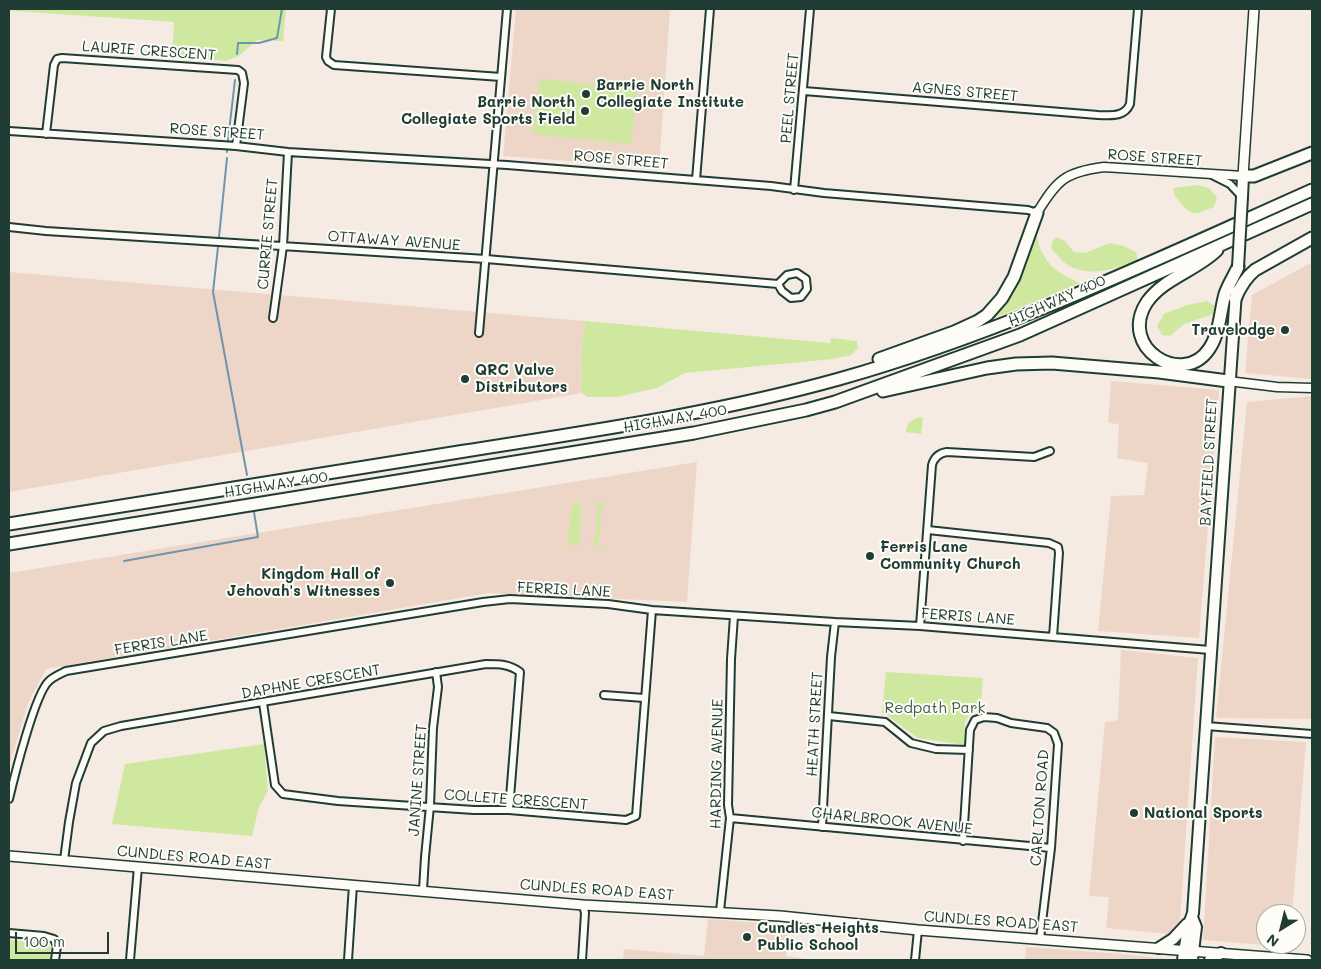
<!DOCTYPE html>
<style>
body{margin:0}
#map{position:relative;width:1321px;height:969px;overflow:hidden;background:#f6ebe2;font-family:Mali,sans-serif}
canvas{display:block}
.frame{position:absolute;inset:0;border:10px solid #1f3d34;pointer-events:none}
.north{position:absolute;left:1256px;top:904px;width:50px;height:50px;box-sizing:border-box;background:#fdfcf7;border:1px solid #a4b0a9;border-radius:50%;rotate:216deg;font-size:14px;font-weight:700;line-height:20px;text-align:center;color:#1f3d34}
.north::after{content:'';display:block;margin:auto;width:18px;height:22px;background:#1f3d34;clip-path:polygon(50% 0,100% 100%,50% 72%,0 100%)}
.scale{position:absolute;left:15px;top:932px;width:94px;height:22px;box-sizing:border-box;border:2px solid #1f3d34;border-top:0;padding-left:6px;font-size:15px;line-height:18px;white-space:nowrap;color:#1f3d34;-webkit-text-stroke:4px #fdfcf7;paint-order:stroke}
</style>
<div id="map">
<canvas width="1321" height="969"></canvas>
<div class="frame"></div>
<div class="north">N</div>
<div class="scale">100 m</div>
</div>
<script>
const c = document.querySelector('canvas').getContext('2d');
c.lineJoin = 'round';
function fill(path, color) { c.fillStyle = color; c.fill(path, 'evenodd'); }
function trace(path, color, width, dash) { c.strokeStyle = color; c.lineWidth = width; c.lineCap = dash ? 'butt' : 'round'; c.setLineDash(dash || []); c.stroke(path); }
function drawText(font, color, halo, rows, align = 'center') {
  c.font = font + ' Mali,sans-serif'; c.lineWidth = 4; c.setLineDash([]); c.textBaseline = 'middle'; c.strokeStyle = halo; c.fillStyle = color; for (const [text, x, y, turn = 0] of rows) {
    c.save(); c.translate(x, y); c.rotate((+turn || 0) * Math.PI / 180); c.textAlign = isNaN(turn) ? turn : align; if (halo) c.strokeText(text, 0, 0); c.fillText(text, 0, 0); c.restore();
  }
}
fill(new Path2D(`
 M516,9H670L659,168L503,156Z
 M1312,262V379L1245,373L1252,295Z
 M9,272L585,321L581,355L582,393L9,492Z
 M1111,381L1219,390L1199,638L1098,631L1111,496L1144,495L1148,463L1117,458L1119,424L1108,423Z
 M1312,396V719L1216,718L1247,402Z
 M697,462L687,602L489,593L46,669L28,703L9,766V573Z
 M1121,650L1198,658L1179,935L1106,928L1109,897L1089,896L1105,722L1118,720Z
 M1215,737L1306,742L1292,914H1266V944H1289V947L1203,940Z
 M708,919L789,925L786,956L806,959V960H623L624,949L704,956Z
 M1026,947L1122,954L1176,960H1025Z`), '#edd6c8');
fill(new Path2D(`
 M14,9H286L283,41L257,40L239,56L225,61L172,55L174,22L14,11Z
 M539,79L637,89L631,144L533,134Z
 M1197,185L1209,188L1217,197L1214,207C1195,213 1194,219 1180,202C1176,197 1173,194 1173,188Z
 M1036,231C1040,260 1054,272 1080,283L985,322Z
 M1056,237L1065,241L1074,252L1085,253L1110,243L1124,246L1136,252L1138,260C1117,269 1086,279 1065,263C1060,259 1056,253 1051,249L1052,242Z
 M1207,301L1215,306L1214,314L1184,324L1170,336L1162,335L1157,326L1164,314L1187,305Z
 M585,321L830,343L831,338L857,341L858,348L851,355L833,359L685,373L657,388L617,397H587L582,393L581,355Z
 M918,417L923,418L921,434L906,432L908,423Z
 M606,502V504H602L598,546L603,547L602,549L597,548L591,540L595,541L598,506L593,504Z
 M582,504L579,544L568,546L571,507L572,505Z
 M886,672L983,678L980,710L972,711L965,722V745L918,738L882,712Z
 M264,744L268,791L259,807L252,836L112,824L125,764Z
 M9,940L45,943L52,948L51,960H9Z`), '#cee99f');
trace(new Path2D(`
 M237,54L238,43H259L277,38L282,9
 M228,140L235,80
 M227,152V150
 M219,237L227,158
 M218,247L213,292L247,475
 M250,493V494
 M124,561L258,537L254,512`), '#6e95ad', 2);
const minor = new Path2D(`
 M331,9L326,57L328,61L334,65L501,77
 M804,91L1098,115C1110,115 1124,118 1130,104L1138,9
 M9,131L236,146L288,152L507,165L771,186L824,193L1028,210L1037,213
 M46,134L54,65L57,59L62,58L238,70L242,73L244,83L236,146
 M1212,175L1230,184L1242,197
 M696,180L710,9
 M794,190L810,9
 M9,227L46,231L486,259L778,284L787,275L797,273L806,279L807,289L801,297L791,298L782,291L778,284
 M273,318L283,246L288,152
 M479,333L507,9
 M928,530L1049,543L1058,547L1059,553L1053,637
 M920,626L932,465C934,458 939,453 947,452L1034,457L1050,451
 M604,695L644,698
 M263,703L275,785L283,794L338,801L474,810H509L626,820L636,816L652,610
 M829,716L885,722L911,743L936,749L969,750
 M1206,726L1312,734
 M9,799C14,778 35,693 49,681C53,677 60,674 66,671L483,602L510,599L608,604L652,610L835,622L920,626L1210,650
 M730,818L1051,848
 M822,827L831,657L835,622
 M963,841L970,730L975,720L984,717L997,718L1011,723L1047,728L1054,733L1058,744L1051,848L1040,939
 M64,860L69,822L76,783L91,743L104,731L121,726L486,664C499,664 509,664 520,672L509,810
 M423,890L425,857L430,806L433,728L438,687L436,672
 M720,911L730,818L728,805L731,659L734,616
 M9,933L44,936L54,939L57,946L55,960
 M130,960L138,867
 M348,960L353,885
 M582,960L585,913L583,905
 M915,960L918,930`);
const tertiary = new Path2D(`
 M1037,213C1057,180 1065,172 1104,167L1243,176
 M1228,381L1277,387L1312,388`);
const secondary = new Path2D(`
 M1243,176L1254,9
 M9,856L583,905L780,916L918,930L1307,960`);
const primary = new Path2D(`
 M1242,197L1243,176
 M1159,948L1173,939L1187,924
 M1183,960L1188,927L1193,913L1236,292
 M1192,960L1196,927L1192,917
 M1210,960L1221,953`);
const motorway = new Path2D(`
 M1243,176H1254L1312,153
 M1217,250C1197,270 1164,278 1147,302C1117,348 1183,388 1209,349C1220,333 1220,312 1225,294C1228,285 1234,276 1238,267
 M1235,299C1240,287 1245,278 1255,270L1312,238
 M879,359L954,332L978,321L987,315L1002,298L1014,277L1037,213
 M883,391L987,368L1016,364L1052,363L1159,372L1228,381
 M9,524C161,499 313,475 465,451C591,431 717,413 839,379C1003,333 1157,259 1312,190
 M9,544L694,433L806,410L835,402L1020,335L1312,204`);
trace(minor, '#1f3d34', 10);
trace(tertiary, '#1f3d34', 11);
trace(secondary, '#1f3d34', 12);
trace(primary, '#1f3d34', 14);
trace(motorway, '#1f3d34', 15);
trace(minor, '#fdfcf7', 6);
trace(tertiary, '#fdfcf7', 8);
trace(secondary, '#fdfcf7', 9);
trace(primary, '#fdfcf7', 10);
trace(motorway, '#fdfcf7', 11);
const primaryBridge = new Path2D(`
 M1238,267L1242,197`);
trace(primaryBridge, '#1f3d34', 14, []);
trace(primaryBridge, '#fdfcf7', 10);
for (const [x, y, r, color] of [
 [586,94,5,"#1f3d34"],
 [585,111,5,"#1f3d34"],
 [1285,330,5,"#1f3d34"],
 [465,379,5,"#1f3d34"],
 [870,556,5,"#1f3d34"],
 [390,583,5,"#1f3d34"],
 [1134,813,5,"#1f3d34"],
 [747,937,5,"#1f3d34"]
]) { const dot = new Path2D(); dot.arc(x, y, r, 0, 2 * Math.PI); c.fillStyle = color; c.fill(dot); trace(dot, '#fdfcf7', 2); }
drawText('15px', '#1f3d34', '#fdfcf7', [
 ["LAURIE CRESCENT",149,51,4],
 ["AGNES STREET",965,92,5],
 ["PEEL STREET",790,98,-85],
 ["ROSE STREET",217,132,4],
 ["ROSE STREET",1155,158,4],
 ["ROSE STREET",621,160,5],
 ["CURRIE STREET",268,234,-85],
 ["OTTAWAY AVENUE",394,241,4],
 ["HIGHWAY 400",1057,301,-24],
 ["HIGHWAY 400",675,419,-10],
 ["BAYFIELD STREET",1209,462,-87],
 ["HIGHWAY 400",276,485,-9],
 ["FERRIS LANE",564,590,3],
 ["FERRIS LANE",968,617,4],
 ["FERRIS LANE",161,643,-9],
 ["DAPHNE CRESCENT",311,682,-10],
 ["HEATH STREET",815,724,-87],
 ["HARDING AVENUE",717,764,-89],
 ["JANINE STREET",418,780,-86],
 ["COLLETE CRESCENT",516,800,4],
 ["CARLTON ROAD",1040,808,-86],
 ["CHARLBROOK AVENUE",892,821,6],
 ["CUNDLES ROAD EAST",194,858,5],
 ["CUNDLES ROAD EAST",597,890,4],
 ["CUNDLES ROAD EAST",1001,922,4]
]);
drawText('bold 15px', '#1f3d34', '#fdfcf7', [
 ["Barrie North",596,85],
 ["Collegiate Institute",596,102],
 ["Barrie North",575,102,"right"],
 ["Collegiate Sports Field",575,119,"right"],
 ["Travelodge",1275,330,"right"],
 ["QRC Valve",475,370],
 ["Distributors",475,387],
 ["Ferris Lane",880,547],
 ["Community Church",880,564],
 ["Kingdom Hall of",380,574,"right"],
 ["Jehovah's Witnesses",380,591,"right"],
 ["National Sports",1144,813],
 ["Cundles Heights",757,928],
 ["Public School",757,945]
], 'left');
drawText('15px', '#425f49', '#fdfcf7', [
 ["Redpath Park",935,708]
]);
</script>
